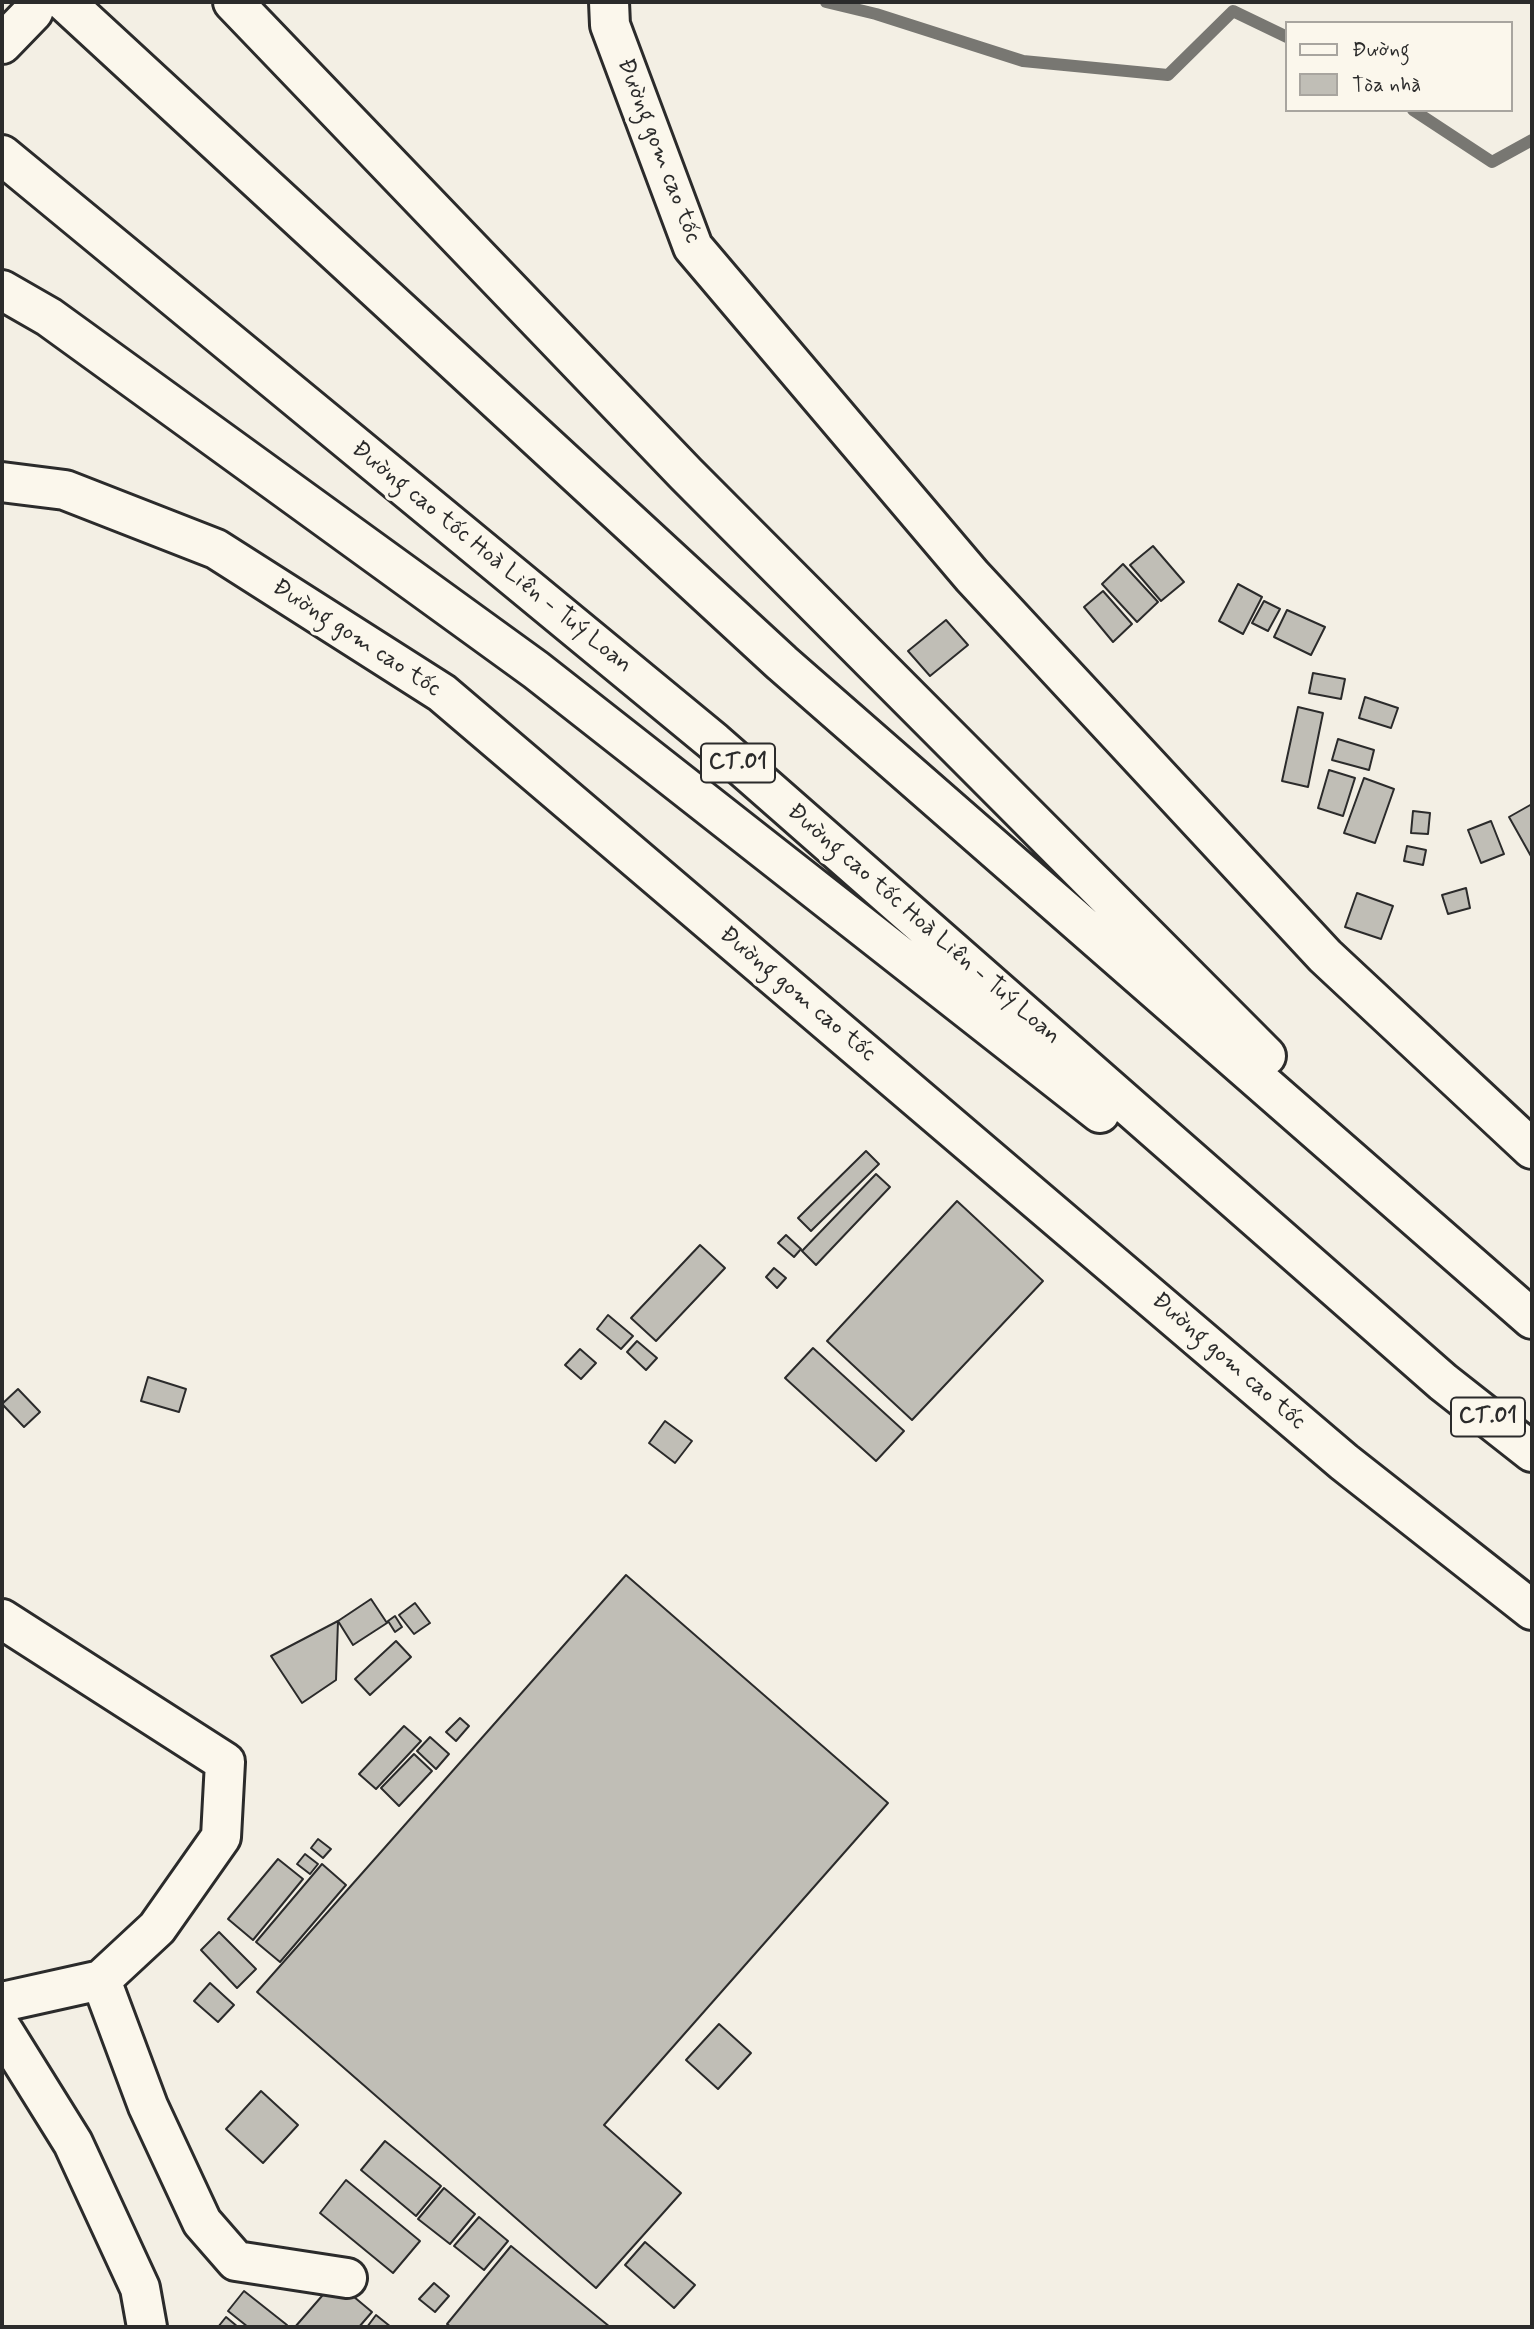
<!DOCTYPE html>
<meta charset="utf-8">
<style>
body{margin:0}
#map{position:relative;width:1534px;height:2329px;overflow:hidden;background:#f3efe4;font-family:Mynerve,sans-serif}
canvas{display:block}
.frame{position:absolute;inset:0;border:4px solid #2b2b2b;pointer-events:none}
.legend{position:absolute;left:1285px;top:21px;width:228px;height:91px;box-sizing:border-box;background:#fbf7ec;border:2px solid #a8a59f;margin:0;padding:9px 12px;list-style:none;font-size:21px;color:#2b2b2b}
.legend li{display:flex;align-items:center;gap:14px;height:35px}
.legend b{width:35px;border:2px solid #a8a59f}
</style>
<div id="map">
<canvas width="1534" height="2329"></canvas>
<div class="frame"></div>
<ul class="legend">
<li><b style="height:9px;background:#fbf7ec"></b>Đường</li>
<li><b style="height:19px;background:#c0beb6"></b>Tòa nhà</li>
</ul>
</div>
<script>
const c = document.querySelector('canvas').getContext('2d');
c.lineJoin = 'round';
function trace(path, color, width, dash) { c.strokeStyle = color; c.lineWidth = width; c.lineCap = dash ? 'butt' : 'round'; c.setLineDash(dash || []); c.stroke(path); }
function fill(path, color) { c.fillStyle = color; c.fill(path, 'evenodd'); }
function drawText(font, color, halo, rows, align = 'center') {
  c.font = font + ' Mynerve,sans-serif'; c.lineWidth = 7; c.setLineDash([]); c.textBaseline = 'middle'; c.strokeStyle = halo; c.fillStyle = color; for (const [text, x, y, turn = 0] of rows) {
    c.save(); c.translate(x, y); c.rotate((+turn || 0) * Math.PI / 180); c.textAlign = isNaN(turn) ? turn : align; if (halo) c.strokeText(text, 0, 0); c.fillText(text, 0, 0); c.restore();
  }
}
trace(new Path2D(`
 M826,2L876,14L1023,61L1168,75L1233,11L1287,37
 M1413,110L1492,162L1532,140`), '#787772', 12);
const building = new Path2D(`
 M1153,546L1184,582L1161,601L1130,565Z
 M1123,564L1158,602L1137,622L1102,584Z
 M1238,584L1262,597L1243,634L1219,621Z
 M1103,591L1132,624L1113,642L1084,607Z
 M1264,601L1280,609L1268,631L1252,623Z
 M1287,610L1325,627L1311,655L1274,637Z
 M946,620L968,645L930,676L908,651Z
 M1313,673L1345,679L1341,699L1309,693Z
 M1365,697L1398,708L1391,728L1359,718Z
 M1298,707L1323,713L1308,787L1282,781Z
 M1338,739L1374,750L1369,770L1332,760Z
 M1329,770L1355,778L1343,816L1318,808Z
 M1364,778L1394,789L1375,843L1344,833Z
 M1532,804V858L1509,817Z
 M1413,811L1430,813L1428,834L1411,833Z
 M1491,821L1504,854L1481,863L1468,830Z
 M1407,846L1426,850L1423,865L1404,861Z
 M1466,888L1470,908L1448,914L1442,895Z
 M1357,893L1393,906L1381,939L1345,927Z
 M866,1151L879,1164L811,1231L798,1218Z
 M876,1174L890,1187L816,1265L802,1251Z
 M957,1201L1043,1281L912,1420L827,1341Z
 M786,1235L801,1249L794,1257L778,1243Z
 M700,1245L725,1268L656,1341L631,1318Z
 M774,1268L786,1278L777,1288L766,1277Z
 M608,1315L633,1336L621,1349L597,1329Z
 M637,1341L657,1358L646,1370L627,1352Z
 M813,1348L904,1431L876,1461L785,1378Z
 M580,1349L596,1363L581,1379L565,1365Z
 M148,1377L186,1389L179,1412L141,1401Z
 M18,1389L40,1412L24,1427L2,1404Z
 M665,1421L692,1441L675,1463L649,1443Z
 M626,1575L888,1803L604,2125L681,2193L596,2288L257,1992Z
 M371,1599L387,1623L353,1645L338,1621Z
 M415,1603L430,1623L414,1634L399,1615Z
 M395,1616L402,1627L395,1632L388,1621Z
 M338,1621L336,1680L302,1703L271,1656Z
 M396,1641L411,1657L370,1695L355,1679Z
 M460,1718L469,1726L456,1741L446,1732Z
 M404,1726L421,1741L376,1789L359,1774Z
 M430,1737L449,1754L436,1769L417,1751Z
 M414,1754L432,1771L399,1806L381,1788Z
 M318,1839L331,1849L323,1858L311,1848Z
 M305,1854L318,1864L310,1874L297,1864Z
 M278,1859L303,1879L253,1940L228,1919Z
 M322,1864L346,1885L280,1962L256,1942Z
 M219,1932L256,1969L237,1988L201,1950Z
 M210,1983L234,2005L218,2022L194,2001Z
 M719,2024L751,2053L718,2089L686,2060Z
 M261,2091L298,2125L263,2163L226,2129Z
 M385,2141L441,2186L416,2216L361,2170Z
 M346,2180L420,2241L393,2273L320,2213Z
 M444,2188L475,2214L450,2244L418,2219Z
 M479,2217L508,2241L484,2270L454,2246Z
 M645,2242L695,2285L674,2308L625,2265Z
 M511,2246L610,2327H451L447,2324Z
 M335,2281L372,2312L359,2327H295Z
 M434,2283L449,2296L435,2312L419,2299Z
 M244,2291L287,2325L286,2327H248L228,2311Z
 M376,2315L391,2327H367Z
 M226,2317L238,2327H218Z`);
fill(building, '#c0beb6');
trace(building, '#2b2b2b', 2);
const minor = new Path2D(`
 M2,1619L225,1762L221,1837L157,1928L101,1980L2,2002
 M101,1980L148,2106L202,2222L236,2261L347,2278
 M2,2029L73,2143L140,2288L147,2327`);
const major = new Path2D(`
 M609,2L610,25L693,247L972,576L1325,956L1532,1149
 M2,44L33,12L37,2
 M2,482L65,490L216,549L442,693L1344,1462L1532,1610`);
const highway = new Path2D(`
 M65,2L782,663L1532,1319
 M233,2L686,474L1266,1056
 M2,155L714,742L1443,1382L1532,1452
 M2,290L49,317L536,670L1100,1113`);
trace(minor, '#2b2b2b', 44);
trace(major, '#2b2b2b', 44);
trace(highway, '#2b2b2b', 44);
trace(minor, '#fbf7ec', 38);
trace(major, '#fbf7ec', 38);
trace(highway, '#fbf7ec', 38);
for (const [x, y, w] of [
 [738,763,74],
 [1488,1417,74]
]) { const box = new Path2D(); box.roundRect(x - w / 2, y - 19.5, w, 39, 5); c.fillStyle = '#fbf7ec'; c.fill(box); trace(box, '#2b2b2b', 2); }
drawText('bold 23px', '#2b2b2b', null, [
 ["CT.01",738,763],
 ["CT.01",1488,1417]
]);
drawText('24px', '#2b2b2b', '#fbf7ec', [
 ["Đường gom cao tốc",658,151,69],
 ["Đường cao tốc Hoà Liên - Tuý Loan",491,558,39],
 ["Đường gom cao tốc",356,639,33],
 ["Đường cao tốc Hoà Liên - Tuý Loan",923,925,41],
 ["Đường gom cao tốc",797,995,40],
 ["Đường gom cao tốc",1228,1362,41]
]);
</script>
